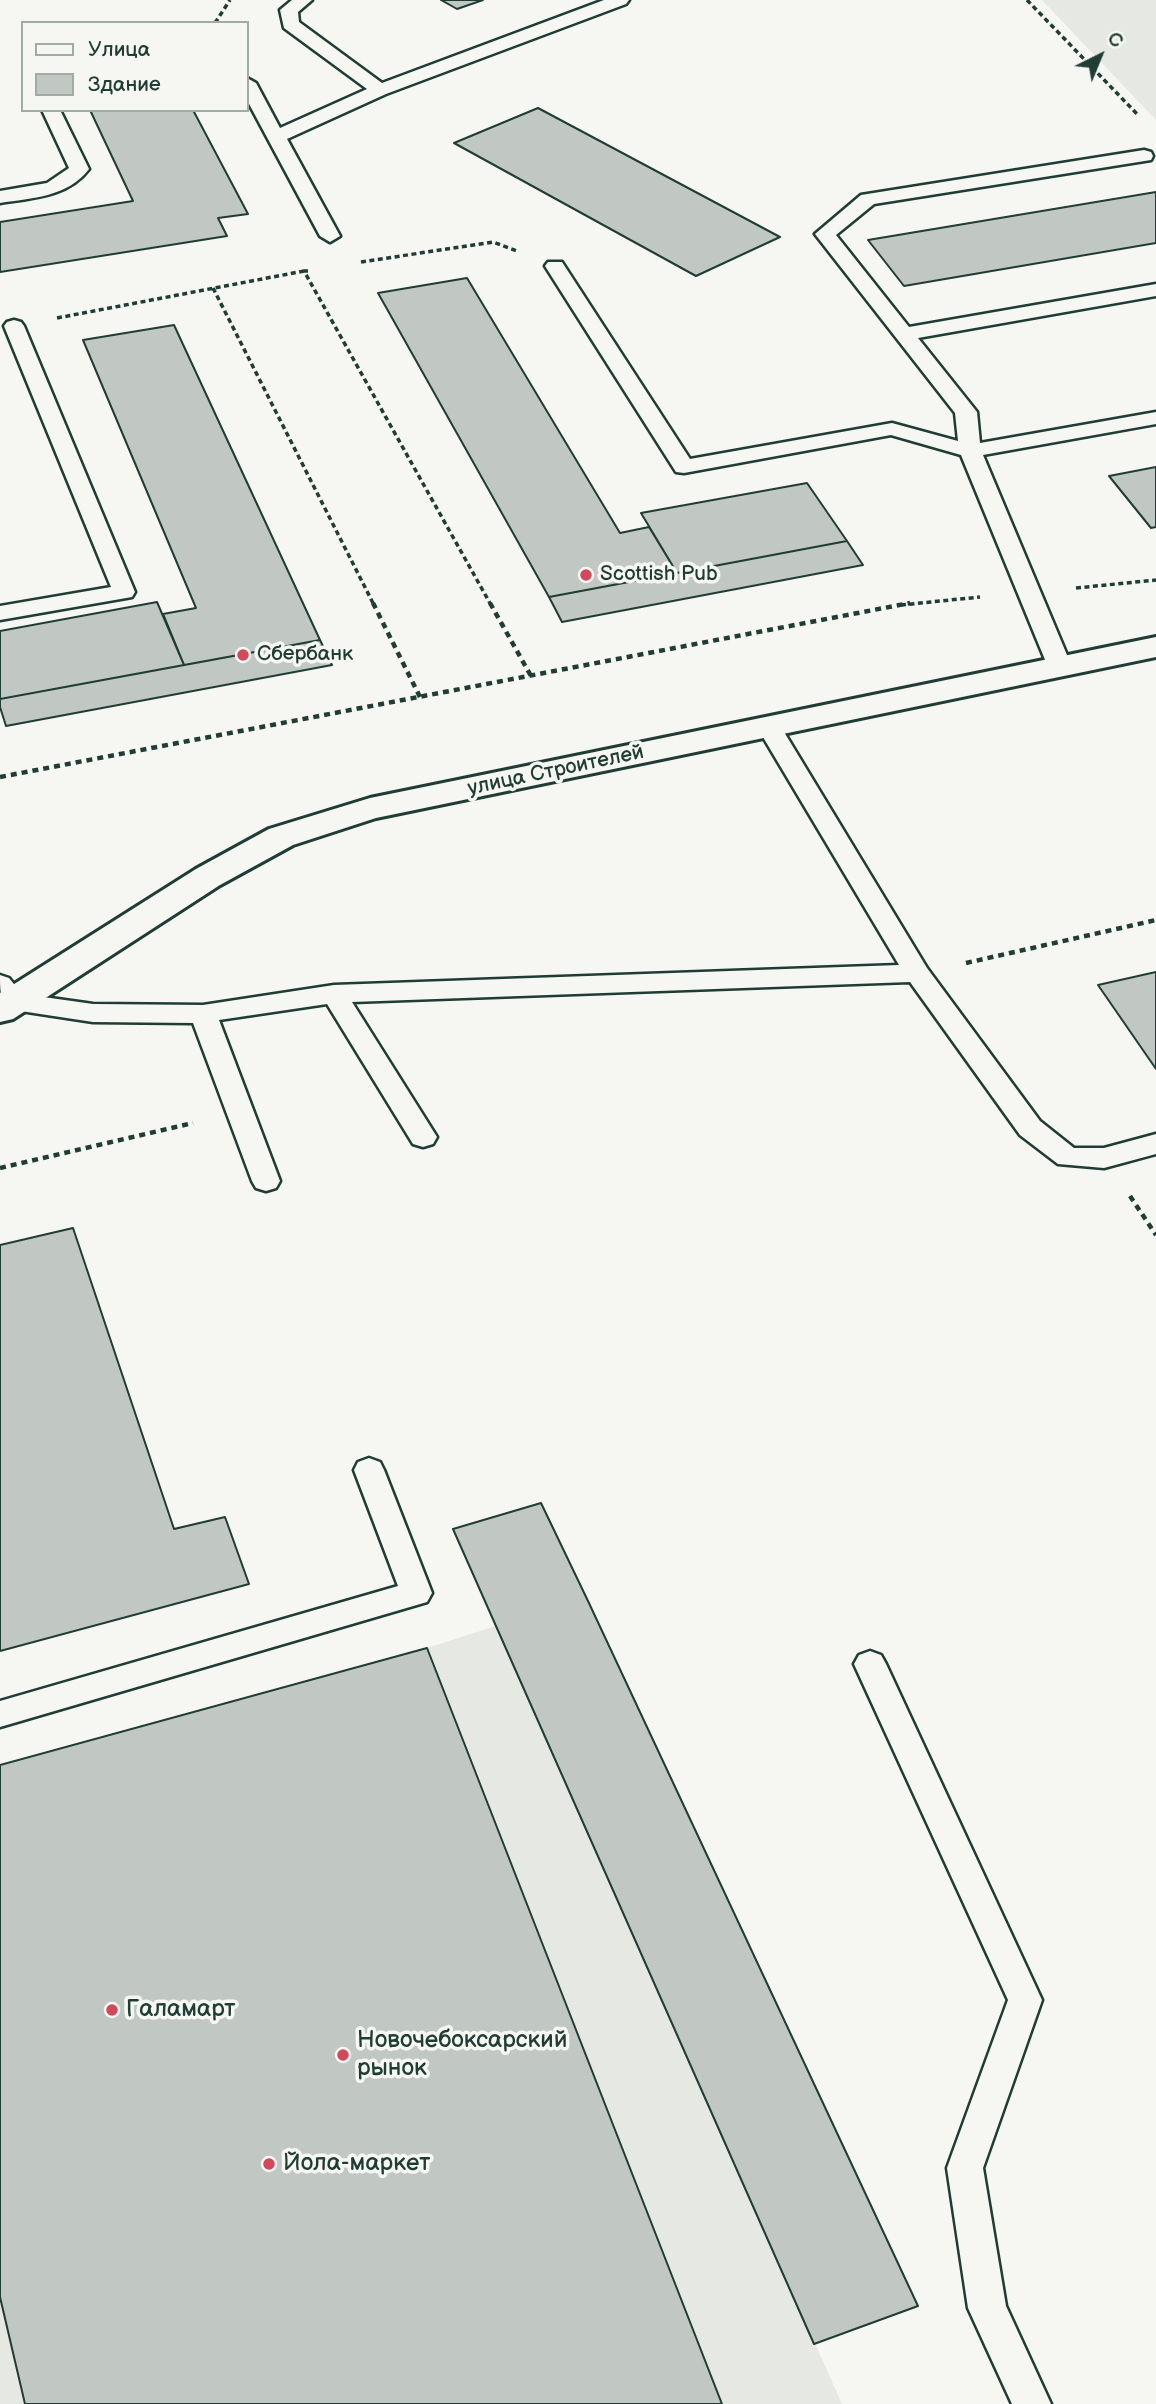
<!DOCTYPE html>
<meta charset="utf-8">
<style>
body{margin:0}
#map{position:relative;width:1156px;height:2404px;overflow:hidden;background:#f6f6f2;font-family:"Balsamiq Sans",sans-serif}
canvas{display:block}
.legend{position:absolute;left:21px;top:21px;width:228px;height:91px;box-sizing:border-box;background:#f6f6f2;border:2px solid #a0aca6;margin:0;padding:9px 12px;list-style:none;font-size:21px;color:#1f3d34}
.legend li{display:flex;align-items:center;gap:14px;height:35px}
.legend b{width:35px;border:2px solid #a0aca6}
.north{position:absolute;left:1065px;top:21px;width:70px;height:70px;-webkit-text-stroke:5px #f6f6f2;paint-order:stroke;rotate:43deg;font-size:19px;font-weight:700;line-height:28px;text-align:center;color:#1f3d34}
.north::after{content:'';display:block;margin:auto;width:24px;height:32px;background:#1f3d34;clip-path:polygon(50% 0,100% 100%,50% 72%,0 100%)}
</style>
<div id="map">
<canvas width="1156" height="2404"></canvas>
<ul class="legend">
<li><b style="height:9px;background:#f6f6f2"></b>Улица</li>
<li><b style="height:19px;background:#c1c8c3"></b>Здание</li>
</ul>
<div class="north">С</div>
</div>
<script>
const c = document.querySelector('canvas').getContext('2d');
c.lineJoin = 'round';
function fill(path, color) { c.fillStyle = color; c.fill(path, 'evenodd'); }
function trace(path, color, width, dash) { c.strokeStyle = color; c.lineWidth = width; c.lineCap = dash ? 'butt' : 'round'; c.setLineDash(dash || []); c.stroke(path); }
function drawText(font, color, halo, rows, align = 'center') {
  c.font = font + ' "Balsamiq Sans",sans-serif'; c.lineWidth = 7; c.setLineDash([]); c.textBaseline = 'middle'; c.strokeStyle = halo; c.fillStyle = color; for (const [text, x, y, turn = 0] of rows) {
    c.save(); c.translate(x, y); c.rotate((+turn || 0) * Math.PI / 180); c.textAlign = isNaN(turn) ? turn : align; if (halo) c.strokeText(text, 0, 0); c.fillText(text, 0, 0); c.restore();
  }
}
fill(new Path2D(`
 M1042,0H1156V120Z
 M496,1626L842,2404H0V1765L427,1648Z`), '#e6e8e4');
const building = new Path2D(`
 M441,0H483L457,9Z
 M538,108L780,237L696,276L454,143Z
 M90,110H193L248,214L218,218L227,236L0,272V222L133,201Z
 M1156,192V243L904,286L868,240Z
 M467,278L620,533L649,527L677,573L549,597L378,293Z
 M174,325L320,640L184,665L163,614L196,608L83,340Z
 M1156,467V527L1151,528L1109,476Z
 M807,483L847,541L677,573L641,513Z
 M847,541L863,565L562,622L549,597Z
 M157,602L184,665L0,699V631Z
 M320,640L332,665L6,726L0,707V699Z
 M1156,972V1069L1098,985Z
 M73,1228L174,1529L225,1517L249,1584L0,1651V1245Z
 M541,1503L588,1601L918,2306L814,2344L453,1529Z
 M427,1648L722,2404H25L0,2297V1765Z`);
fill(building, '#c1c8c3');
trace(building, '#1f3d34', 2);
const lane = new Path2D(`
 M292,0H312L298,12L299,22L382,83L604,0H629L626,4L386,94L287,139L340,236L330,242L320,236L247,100V78L256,83L280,128L367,89L284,28L280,10Z
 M42,110H60L89,169C68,197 32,198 0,203V191L47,183L69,168Z
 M1144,150L1151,152L1153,156L1151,160L874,204L836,235L909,327L1156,284V296L918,338L977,412L980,443L1156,412V424L983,455L1072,667L1068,672H1052L1048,667L961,455L891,435L684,473L676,472L545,266L548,262H562L690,459L892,423L958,441L955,413L815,234L861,195Z
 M14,320L21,322L24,326L135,592L132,597L0,620V606L111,587L4,326L7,322Z
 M769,720L777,722L781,727L927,968L1040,1121L1074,1148H1104L1156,1134V1154L1104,1168L1058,1164L1020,1135L910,982L352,1002L437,1137L433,1144L423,1147L413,1144L327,1004L219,1020L280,1181L276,1188L266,1191L256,1188L252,1181L193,1023L93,1022L14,1010C0,1005 0,991 0,975L9,978L22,994L93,1004L203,1005L334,985L899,965L757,727L761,722Z
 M369,1458L380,1462L384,1470L432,1593L427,1602L0,1727V1701L398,1586L354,1470L358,1462Z
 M870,1651L881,1655L886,1664L1042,2000L983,2168L1006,2306L1051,2404H1012L968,2308L947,2168L1008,2000L854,1664L859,1655Z`);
const secondary = new Path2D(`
 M1156,637V657L376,818L293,845L220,885L13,1019L0,1022V993L196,869L269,829L370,798Z`);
trace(lane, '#1f3d34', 5);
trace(secondary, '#1f3d34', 6);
trace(new Path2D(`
 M1027,0L1138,115
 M215,23L230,0
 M361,262L493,242L517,251
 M308,271H304L491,605
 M213,288L374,605
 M57,318L304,271
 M1076,588L1156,580
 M901,605L980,597`), '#1f3d34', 3.5, [5, 3.5]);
trace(new Path2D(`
 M373,603L420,697
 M490,603L531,676
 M0,777L910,603
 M966,963L1156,920
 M0,1168L193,1123
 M1130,1196L1156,1235`), '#1f3d34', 4.5, [6, 5]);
fill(lane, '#f6f6f2');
fill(secondary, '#f6f6f2');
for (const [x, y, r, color] of [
 [586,575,7,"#d1495b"],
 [243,655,7,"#d1495b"],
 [112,2010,7,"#d1495b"],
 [343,2055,7,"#d1495b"],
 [269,2164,7,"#d1495b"]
]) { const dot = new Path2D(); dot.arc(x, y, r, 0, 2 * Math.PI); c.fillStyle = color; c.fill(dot); trace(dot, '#f6f6f2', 2.5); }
drawText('21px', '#1f3d34', '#f6f6f2', [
 ["Scottish Pub",600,575],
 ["Сбербанк",257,655]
], 'left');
drawText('21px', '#1f3d34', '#f6f6f2', [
 ["улица Строителей",556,771,-12]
]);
drawText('24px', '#1f3d34', '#f6f6f2', [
 ["Галамарт",126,2010],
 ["Новочебоксарский",357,2041],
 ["рынок",357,2069],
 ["Йола-маркет",283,2164]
], 'left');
</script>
